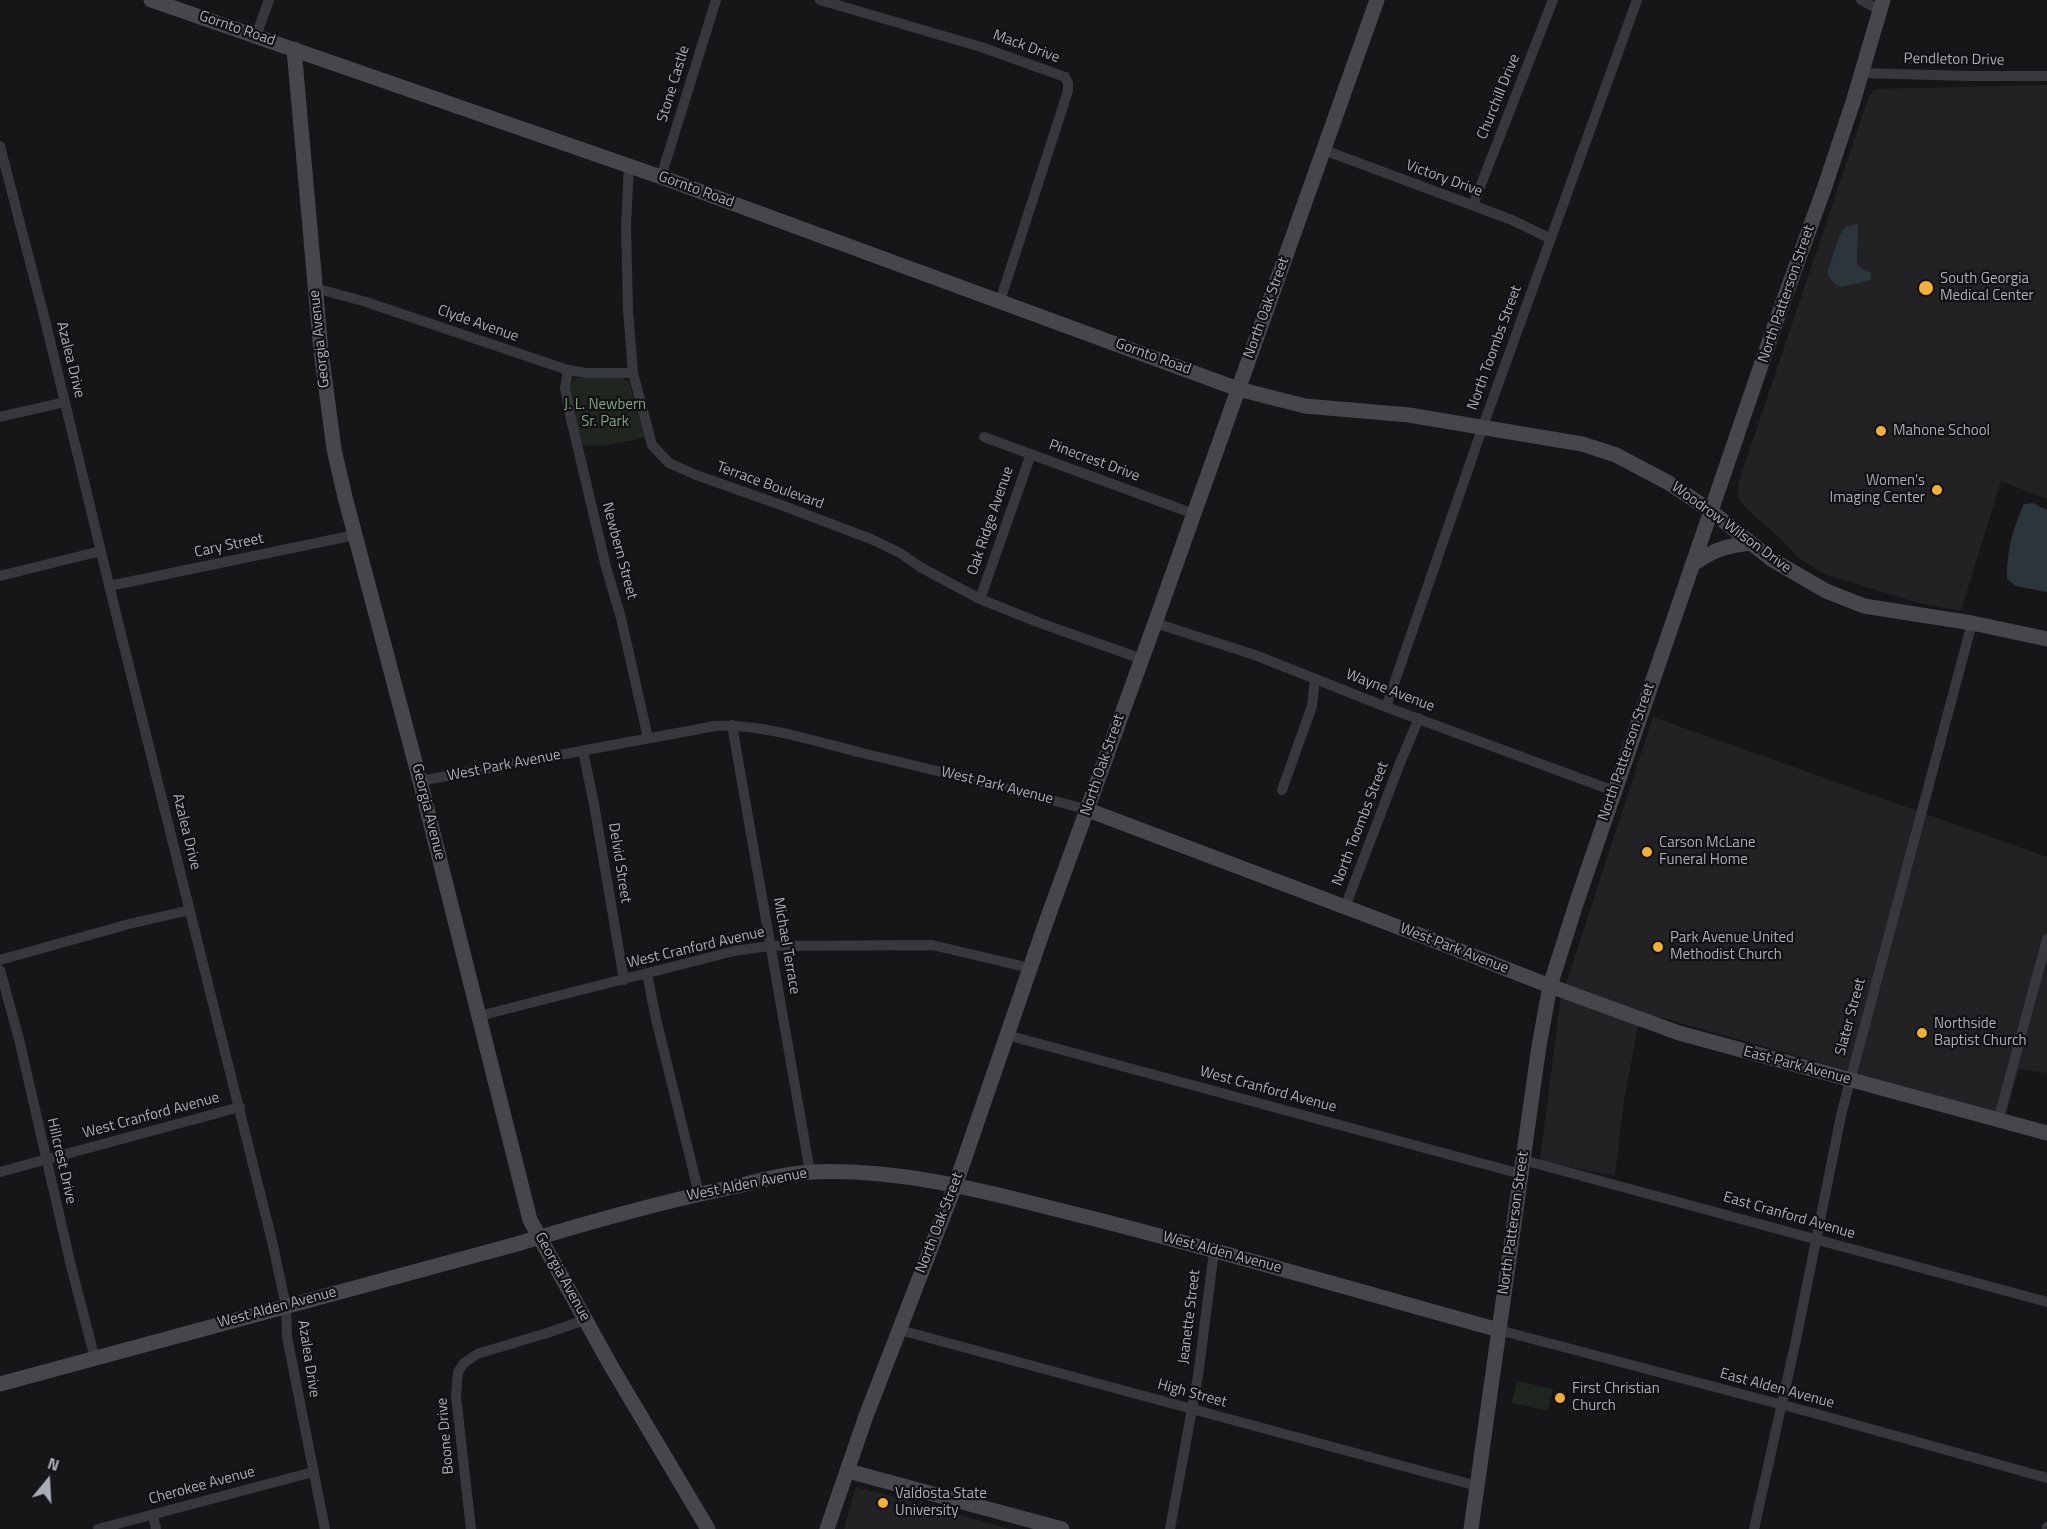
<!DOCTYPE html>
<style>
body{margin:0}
#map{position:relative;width:2047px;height:1529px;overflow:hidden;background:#161618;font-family:"Titillium Web",sans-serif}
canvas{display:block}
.north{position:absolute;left:18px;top:1451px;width:60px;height:60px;-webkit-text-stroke:4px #111113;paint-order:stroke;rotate:18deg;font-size:16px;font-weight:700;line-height:24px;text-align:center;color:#a8adb8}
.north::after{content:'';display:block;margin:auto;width:21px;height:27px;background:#a8adb8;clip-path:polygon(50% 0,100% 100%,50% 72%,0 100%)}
</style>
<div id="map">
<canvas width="2047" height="1529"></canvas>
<div class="north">N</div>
</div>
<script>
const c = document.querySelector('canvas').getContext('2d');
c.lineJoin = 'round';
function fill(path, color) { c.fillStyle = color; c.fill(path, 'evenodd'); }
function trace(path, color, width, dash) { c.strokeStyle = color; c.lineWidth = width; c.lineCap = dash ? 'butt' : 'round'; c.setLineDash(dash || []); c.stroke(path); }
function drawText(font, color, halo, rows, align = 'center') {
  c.font = font + ' "Titillium Web",sans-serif'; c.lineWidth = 4.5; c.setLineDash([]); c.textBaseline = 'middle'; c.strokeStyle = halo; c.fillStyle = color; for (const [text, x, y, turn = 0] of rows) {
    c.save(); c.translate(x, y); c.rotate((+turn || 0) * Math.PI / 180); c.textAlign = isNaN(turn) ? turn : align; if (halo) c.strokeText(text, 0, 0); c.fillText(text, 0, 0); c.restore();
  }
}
fill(new Path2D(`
 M2047,85V499L2001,481L1961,611L1919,603L1824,574L1796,556L1783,541L1750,512L1738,498V484L1869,96L1876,89Z
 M1653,717L2047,857V1073L2019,1069L2006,1115L1641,1012L1624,1099L1615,1176L1540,1161L1560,1002Z
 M856,1487L970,1518L1009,1529H844Z`), '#222225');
fill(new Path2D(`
 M577,378H620L629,381L645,437C623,443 603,447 580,445L567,388Z
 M1517,1381L1553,1389L1548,1411L1512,1403Z`), '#1e261f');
fill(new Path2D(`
 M1858,224L1857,266L1871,273V280L1842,287C1834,286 1831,280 1827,273L1839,237L1845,227Z
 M2033,503L2047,510V592L2016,586L2007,579C2006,554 2013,527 2024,504Z`), '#2c353c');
trace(new Path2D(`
 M820,0L981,47L1065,77L1068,83V91L1000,301
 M1861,0L1880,10
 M256,36L269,0
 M1862,73L1969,76H2047
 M0,146L46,324L118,622L272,1241L286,1306L287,1337L325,1529
 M1324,150L1512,220L1551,239
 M629,166L626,225L628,310L633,373L652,445L669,463L696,475L781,505L871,539L900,553L920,567L980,599L1040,623L1142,659
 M661,177L716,0
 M1473,205L1553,0
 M315,288L366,302L568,370L586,373H633
 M568,370L565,388L570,415L606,567L621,618L648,738
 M0,417L65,402
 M984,437L1194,514
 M0,576L101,551
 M109,586L355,535
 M980,599L1031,454
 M1155,623L1255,655L1386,707L1614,791
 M1386,707L1483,426L1637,0
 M732,725L810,1172
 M583,751L594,804L624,980
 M420,781L715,726C764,724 814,741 862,753C938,771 1013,789 1088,810
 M1282,790L1312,706L1315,679
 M1345,907L1400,763L1419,718
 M0,960L129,924L190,910
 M0,970L19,1039L71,1266L95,1359
 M647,974L656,1019L699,1194
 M479,1016L734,951L770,946L932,945L1030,968
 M1007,1035L1521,1174
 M1998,1121L2047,939
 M1523,1160L2047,1302
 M0,1172L240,1107
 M900,1330L1477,1486
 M1499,1330L1817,1414L2047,1478
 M153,1515L156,1529
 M98,1529L313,1472
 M471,1529L456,1396L458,1372L464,1363L477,1354L547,1333L585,1320
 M1170,1529L1198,1376L1214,1251
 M1754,1529L1796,1340L1842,1111L1972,623
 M2047,1529V1527`), '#37383d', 10);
trace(new Path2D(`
 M151,0L661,177L1238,389L1305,406L1409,415L1582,444L1616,455L1669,483L1711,511L1771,559L1826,591L1864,606L1972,623L2047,639
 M294,49L321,351L334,449L345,497L420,781L530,1220L611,1366L708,1529
 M1692,565C1713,550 1725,546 1751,543
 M1088,810L1430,939L1550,986L1679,1033L2047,1133
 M0,1384L517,1244C586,1223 657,1203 728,1188C756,1182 784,1173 813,1172C906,1168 998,1195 1087,1217C1225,1252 1362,1292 1499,1330
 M848,1471L1062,1529
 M827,1529L866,1416L955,1186L1045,925L1155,623L1377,0
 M1471,1529L1539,1046L1550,986L1577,901L1778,316L1825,186L1853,102L1883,0`), '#45474d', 15);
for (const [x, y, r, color] of [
 [1926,288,8,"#f2b134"],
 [1881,431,6,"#f2b134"],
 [1937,490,6,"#f2b134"],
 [1647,852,6,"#f2b134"],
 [1658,947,6,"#f2b134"],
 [1922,1033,6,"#f2b134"],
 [1560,1398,6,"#f2b134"],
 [883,1503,6,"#f2b134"]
]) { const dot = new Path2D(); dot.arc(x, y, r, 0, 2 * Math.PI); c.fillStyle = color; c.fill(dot); trace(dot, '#111113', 2); }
drawText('15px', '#a8adb8', '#111113', [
 ["Gornto Road",237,29,19],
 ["Mack Drive",1026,47,20],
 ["Pendleton Drive",1954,60,1],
 ["Stone Castle",674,84,-73],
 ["Churchill Drive",1499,97,-68],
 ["Victory Drive",1444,179,20],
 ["Gornto Road",696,190,20],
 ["North Patterson Street",1787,294,-71],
 ["North Oak Street",1267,308,-70],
 ["Clyde Avenue",478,324,19],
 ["Georgia Avenue",320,339,-96],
 ["North Toombs Street",1495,348,-70],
 ["Gornto Road",1153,357,20],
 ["Azalea Drive",70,360,76],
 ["Pinecrest Drive",1094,461,20],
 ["Terrace Boulevard",770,486,20],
 ["Oak Ridge Avenue",991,521,-71],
 ["Woodrow Wilson Drive",1731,528,36],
 ["Cary Street",229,546,-12],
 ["Newbern Street",619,551,75],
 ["Wayne Avenue",1390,691,21],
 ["North Patterson Street",1627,752,-71],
 ["North Oak Street",1103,765,-71],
 ["West Park Avenue",504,766,-11],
 ["West Park Avenue",997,786,14],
 ["Georgia Avenue",428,812,76],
 ["North Toombs Street",1361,824,-69],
 ["Azalea Drive",186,832,76],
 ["Delvid Street",619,863,81],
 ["Michael Terrace",786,946,80],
 ["West Cranford Avenue",696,948,-13],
 ["West Park Avenue",1454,949,21],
 ["Slater Street",1851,1017,-75],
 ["East Park Avenue",1797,1066,15],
 ["West Cranford Avenue",1268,1090,15],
 ["West Cranford Avenue",151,1116,-15],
 ["Hillcrest Drive",61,1161,77],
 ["West Alden Avenue",747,1185,-11],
 ["East Cranford Avenue",1789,1216,16],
 ["North Oak Street",940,1223,-69],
 ["North Patterson Street",1514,1223,-82],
 ["West Alden Avenue",1222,1253,15],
 ["Georgia Avenue",562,1277,61],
 ["West Alden Avenue",277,1308,-15],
 ["Jeanette Street",1190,1317,-83],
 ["Azalea Drive",308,1359,81],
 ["East Alden Avenue",1777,1389,15],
 ["High Street",1192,1394,15],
 ["Boone Drive",446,1436,-95],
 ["Cherokee Avenue",202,1486,-15]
]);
drawText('15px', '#a8adb8', '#111113', [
 ["South Georgia",1940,279],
 ["Medical Center",1940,296],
 ["Mahone School",1893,431],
 ["Women's",1925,481,"right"],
 ["Imaging Center",1925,498,"right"],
 ["Carson McLane",1659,843],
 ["Funeral Home",1659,860],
 ["Park Avenue United",1670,938],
 ["Methodist Church",1670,955],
 ["Northside",1934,1024],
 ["Baptist Church",1934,1041],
 ["First Christian",1572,1389],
 ["Church",1572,1406],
 ["Valdosta State",895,1494],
 ["University",895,1511]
], 'left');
drawText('15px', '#7fa381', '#111113', [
 ["J. L. Newbern",605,405],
 ["Sr. Park",605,422]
]);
</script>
